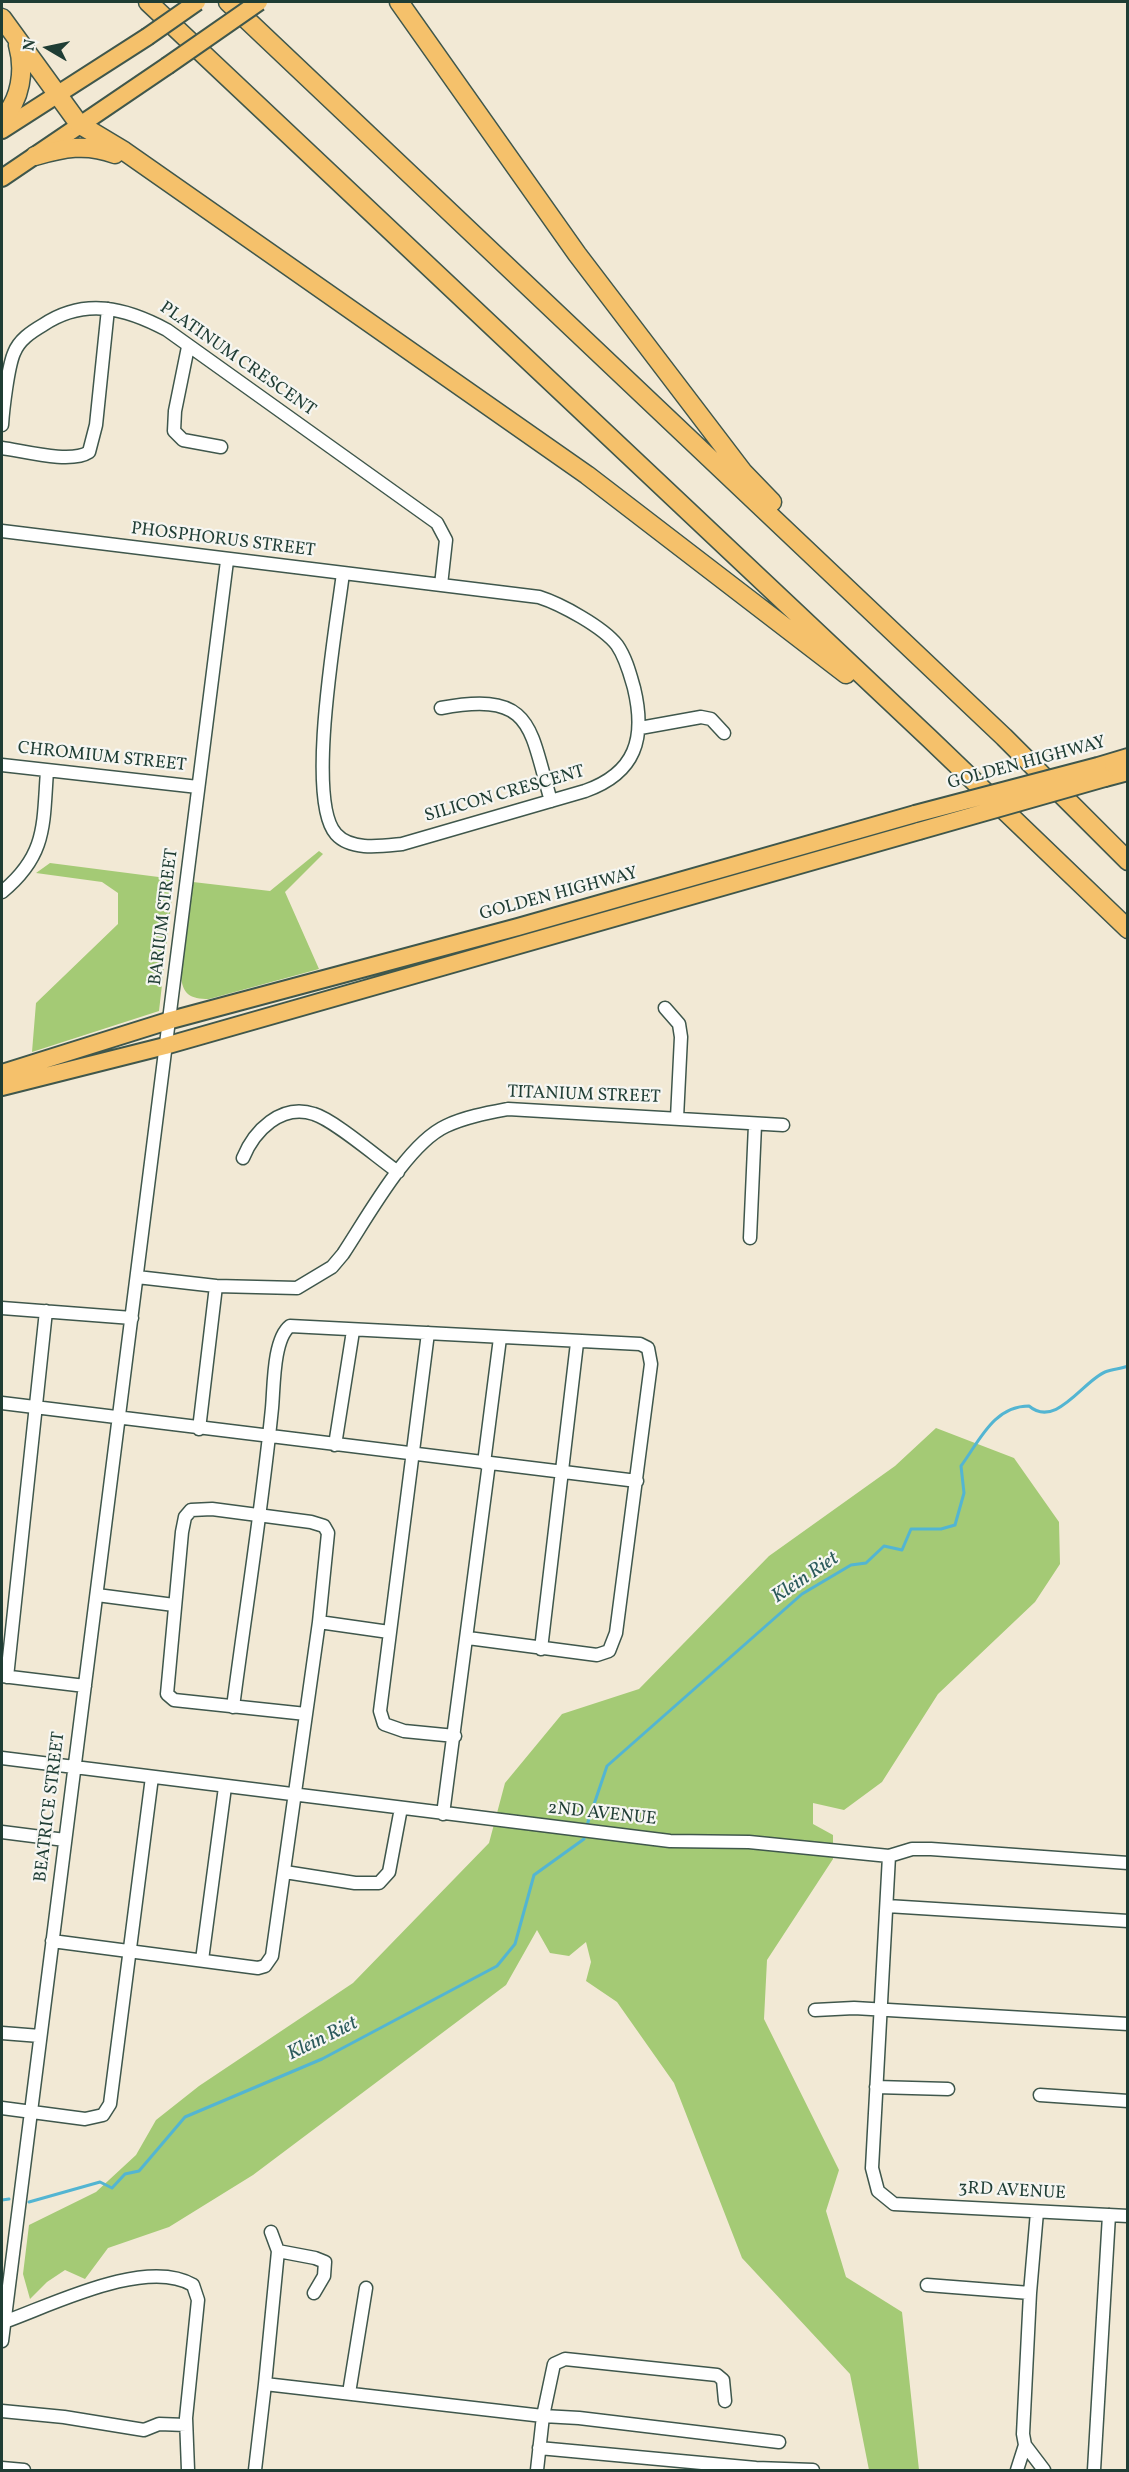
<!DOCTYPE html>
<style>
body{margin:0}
#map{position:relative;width:1129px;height:2472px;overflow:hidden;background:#f2e9d5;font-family:Vollkorn,serif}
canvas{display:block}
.frame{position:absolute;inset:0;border:3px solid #1f3d34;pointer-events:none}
.north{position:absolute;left:18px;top:18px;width:60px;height:60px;-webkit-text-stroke:4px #f6f6f2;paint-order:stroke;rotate:279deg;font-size:16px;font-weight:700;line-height:24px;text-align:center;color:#1f3d34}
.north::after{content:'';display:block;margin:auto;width:21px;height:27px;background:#1f3d34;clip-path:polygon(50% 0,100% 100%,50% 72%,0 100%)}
</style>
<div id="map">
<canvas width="1129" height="2472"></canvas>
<div class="frame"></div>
<div class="north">N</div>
</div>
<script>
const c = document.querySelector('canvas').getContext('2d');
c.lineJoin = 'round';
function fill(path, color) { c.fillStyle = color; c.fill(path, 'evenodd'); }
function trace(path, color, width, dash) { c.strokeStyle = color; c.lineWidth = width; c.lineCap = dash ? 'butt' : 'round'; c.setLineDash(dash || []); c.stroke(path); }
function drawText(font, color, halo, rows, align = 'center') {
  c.font = font + ' Vollkorn,serif'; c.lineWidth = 4.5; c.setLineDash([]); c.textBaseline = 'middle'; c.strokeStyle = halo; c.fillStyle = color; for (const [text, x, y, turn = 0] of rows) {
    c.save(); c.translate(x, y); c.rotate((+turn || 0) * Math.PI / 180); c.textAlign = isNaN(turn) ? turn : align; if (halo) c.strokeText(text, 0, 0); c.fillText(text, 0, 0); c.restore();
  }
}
fill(new Path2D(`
 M319,851L323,854L285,892L319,969L209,999C190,999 182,994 181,975L193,882L270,891Z
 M50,863L174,879L159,1011L32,1052L36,1003L118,924V893L102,882L36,873Z
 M936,1428L1014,1458L1059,1522L1060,1564L1035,1602L938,1694L882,1782L844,1810L813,1803V1824L833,1835V1859L767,1960L764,2019L839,2170L826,2211L846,2277L902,2312L919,2470H869L850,2374L742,2258L674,2083L617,2002L586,1981L591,1962L586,1942L569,1956L550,1953L537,1930L506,1985L253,2175L169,2227L108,2248L85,2279L65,2270L47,2282L30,2299L23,2274L29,2225L96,2192L136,2155L156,2120L199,2086L353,1983L489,1843L505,1783L562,1714L639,1689L769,1556L895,1466Z`), '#a4ca75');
trace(new Path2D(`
 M587,1825L607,1766L802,1594L851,1565L866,1563L884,1546L902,1550L911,1529H941L955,1525L964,1493L961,1466C980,1440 994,1406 1029,1406C1056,1429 1083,1381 1105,1372C1112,1369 1120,1369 1128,1366
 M2,2200L9,2199
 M29,2202L100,2182L112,2188L125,2174L139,2171L185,2117L322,2059L497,1966L515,1944L534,1875L584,1839`), '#53b5d2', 3);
const minor = new Path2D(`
 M188,347L175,411L174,431L183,440L221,447
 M2,425C3,409 8,367 14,353C19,340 31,332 43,325C85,297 126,308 167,330L437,523L446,540L441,585
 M2,448C24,451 71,464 89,452L96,425L108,309
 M2,531L539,597C561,604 603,627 617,645C626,658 630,674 634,688C646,738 636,773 585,791L402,844C382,846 351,851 336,834C305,800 337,623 343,573
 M441,708C534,691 529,727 551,801
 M640,728L701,717L711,719L724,733
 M2,765L198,787
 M2,892C47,855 43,825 47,771
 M665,1008L679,1024L681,1037L677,1118
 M243,1158C254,1131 281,1103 314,1114C334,1120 378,1158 398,1172
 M750,1238L755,1125
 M137,1277L216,1286L297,1288L332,1267L343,1254C367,1218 407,1144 446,1126C465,1117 487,1113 508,1109L783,1125
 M2,1308L132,1318
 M428,1333L380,1711L384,1724L404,1731L455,1736
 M2,1403L637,1481
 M199,1429L216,1286
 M335,1445L353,1331
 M484,1463L500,1338
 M97,1595L174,1605
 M319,1622L389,1632
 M541,1649L577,1343
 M2,1676L85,1686
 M7,1677L46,1311
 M233,1707C246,1607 262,1508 272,1408C274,1387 273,1339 290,1326L640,1344L648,1348L651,1364L616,1633L609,1651L597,1655L468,1638
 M2,1758L670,1841L749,1842L889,1856L912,1849H931L1128,1863
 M443,1814L489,1463
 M2,1832L65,1840
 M889,1856L872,2168L878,2191L894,2204L1128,2216
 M285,1872L355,1883H379L389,1872L401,1808
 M887,1906L1128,1921
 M52,1941L258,1968L265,1966L272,1956L319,1622L328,1533L324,1526L311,1522L212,1509L191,1510L185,1517L182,1532L167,1694L174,1700L306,1714
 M202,1960L225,1787
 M815,2010L854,2008L1128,2024
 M2,2033L40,2036
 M876,2087L948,2089
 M1040,2095L1128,2101
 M2,2108L85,2119L103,2115L110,2104L152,1777
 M1037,2212L1030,2293L1023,2434L1025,2445L1044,2470
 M278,2251L315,2258L325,2262L324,2276L314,2293
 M927,2285L1030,2293
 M4,2322C52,2305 146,2257 193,2285L198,2300L186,2418L188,2470
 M2,2341L227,561
 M265,2384L278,2251L271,2232
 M349,2393L366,2288
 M725,2401L723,2380L717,2375L565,2359L554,2364L543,2416L579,2418L779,2442
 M2,2411L64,2417L144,2430L159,2424L186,2425
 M539,2448L756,2468L813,2470
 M2,2468L24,2470
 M255,2470L265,2384L543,2416L537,2470
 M1017,2470L1025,2445
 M1094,2470L1109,2215`);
const major = new Path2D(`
 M2,130L147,37
 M2,178L167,66
 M1098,766L1128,757
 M1105,778L1128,772
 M2,1073L171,1020L518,927L915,814
 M2,1087L165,1046L919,831`);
const highway = new Path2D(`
 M148,2L929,738L1128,929
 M228,2L1004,737L1128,861
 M399,2L577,254L743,472L772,502
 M2,18L79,124L124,151L587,475L846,674
 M2,119C21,100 25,70 18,45
 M35,156C63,148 86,143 115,154`);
trace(minor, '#3f574c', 15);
trace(major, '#3f574c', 20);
trace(highway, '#3f574c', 21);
trace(minor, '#fff', 12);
trace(major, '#f5c16b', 16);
trace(highway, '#f5c16b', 18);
const majorBridge = new Path2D(`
 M147,37L197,2
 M167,66L259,2
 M915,814L1098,766
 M919,831L1105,778`);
trace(majorBridge, '#3f574c', 20, []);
trace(majorBridge, '#f5c16b', 16);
drawText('18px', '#1f3d34', '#f6f6f2', [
 ["PLATINUM CRESCENT",237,360,35],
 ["PHOSPHORUS STREET",223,541,7],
 ["CHROMIUM STREET",102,758,6],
 ["GOLDEN HIGHWAY",1027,764,-15],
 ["SILICON CRESCENT",505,795,-16],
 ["GOLDEN HIGHWAY",559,895,-15],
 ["BARIUM STREET",165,917,-83],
 ["TITANIUM STREET",584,1096,2],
 ["BEATRICE STREET",51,1807,-83],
 ["2ND AVENUE",602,1815,6],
 ["3RD AVENUE",1012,2192,3]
]);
drawText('italic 20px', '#2c5b5c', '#f6f6f2', [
 ["Klein Riet",806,1579,-34],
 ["Klein Riet",323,2040,-26]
]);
</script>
